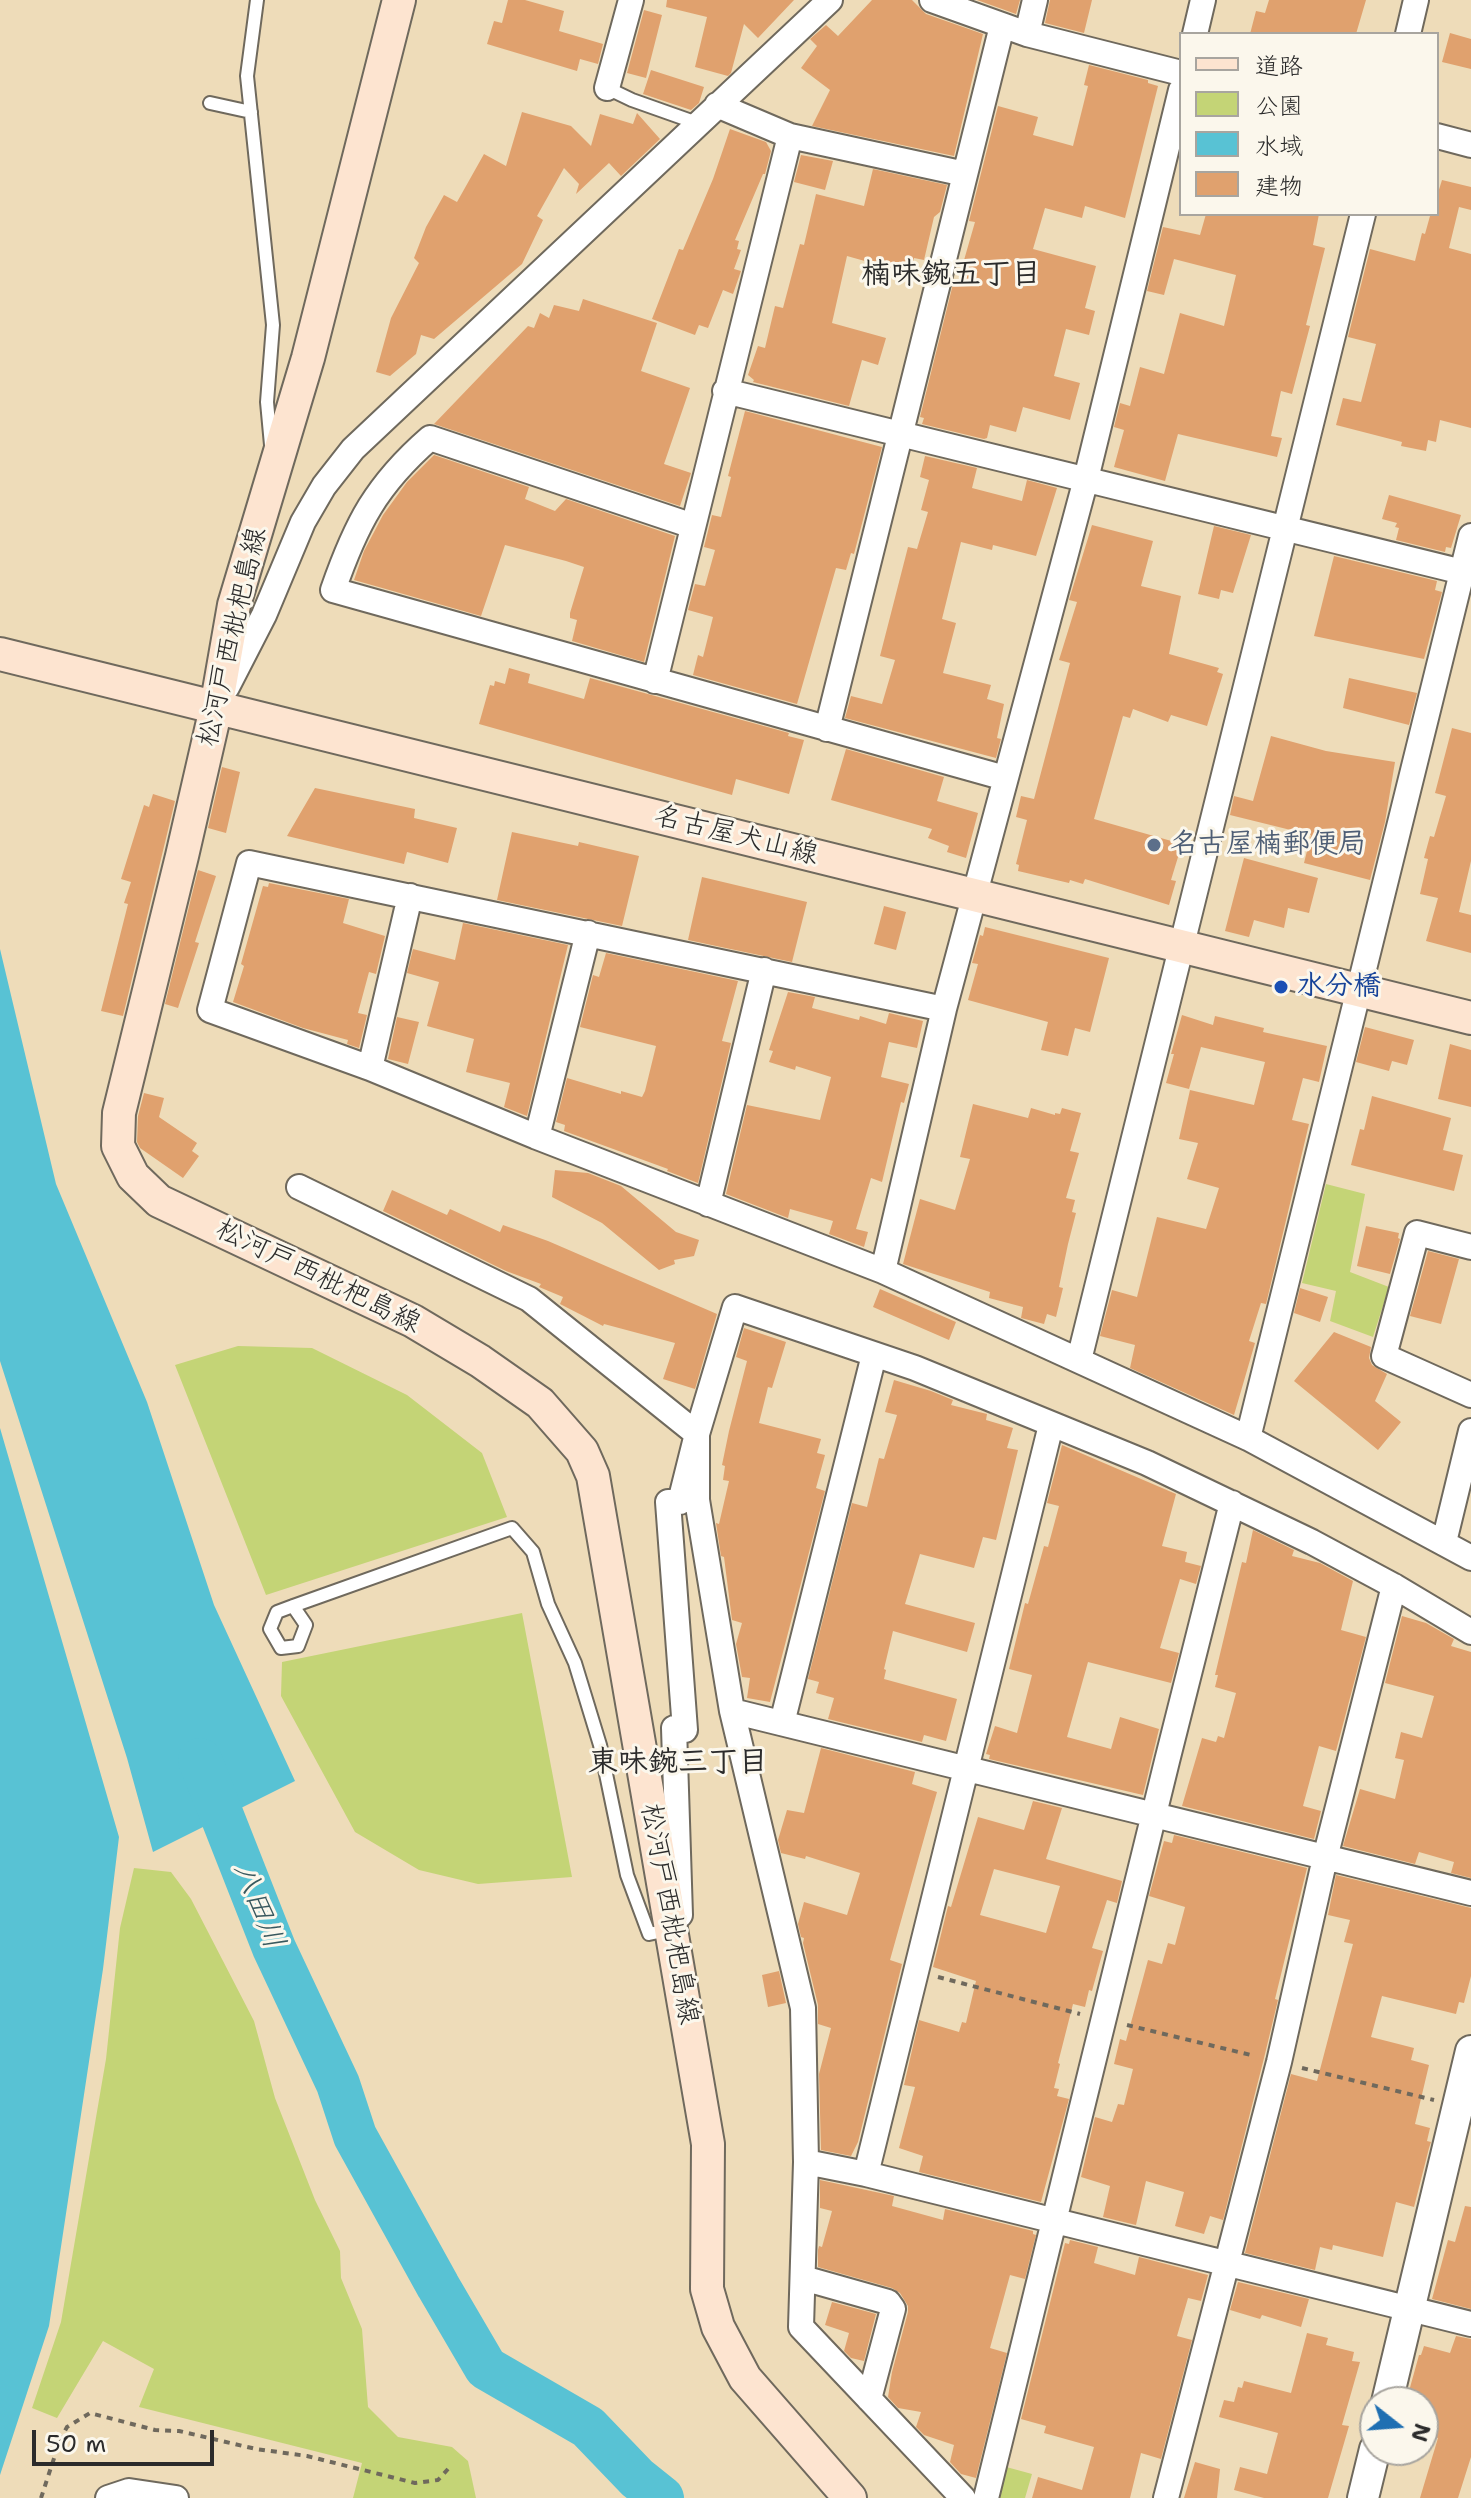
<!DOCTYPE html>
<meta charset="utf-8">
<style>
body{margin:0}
#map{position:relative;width:1471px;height:2498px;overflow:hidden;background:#eedcb9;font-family:"Shantell Sans","Klee One",sans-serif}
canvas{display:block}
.legend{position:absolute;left:1179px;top:32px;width:260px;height:184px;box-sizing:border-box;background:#fbf7ec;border:2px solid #a8a59f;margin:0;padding:10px 14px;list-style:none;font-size:24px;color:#2b2b2b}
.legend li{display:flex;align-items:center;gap:16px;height:40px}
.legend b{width:40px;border:2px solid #a8a59f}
.north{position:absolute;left:1359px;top:2386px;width:80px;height:80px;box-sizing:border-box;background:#fbf7ec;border:2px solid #a8a59f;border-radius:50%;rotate:107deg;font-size:22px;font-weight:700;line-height:32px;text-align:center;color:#2b2b2b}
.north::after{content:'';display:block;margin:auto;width:28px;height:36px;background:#1f6fb2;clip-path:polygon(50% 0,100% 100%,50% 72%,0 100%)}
.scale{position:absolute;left:32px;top:2430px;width:182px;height:36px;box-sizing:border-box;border:4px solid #2b2b2b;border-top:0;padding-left:10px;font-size:24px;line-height:28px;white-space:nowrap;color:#2b2b2b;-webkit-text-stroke:6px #fbf7ec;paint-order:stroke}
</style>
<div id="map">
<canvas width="1471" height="2498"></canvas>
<ul class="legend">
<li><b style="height:10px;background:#fde4d0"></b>道路</li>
<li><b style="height:22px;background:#c4d476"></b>公園</li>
<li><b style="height:22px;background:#58c2d4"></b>水域</li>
<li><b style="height:22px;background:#e0a16e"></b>建物</li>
</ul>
<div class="north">N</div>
<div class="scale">50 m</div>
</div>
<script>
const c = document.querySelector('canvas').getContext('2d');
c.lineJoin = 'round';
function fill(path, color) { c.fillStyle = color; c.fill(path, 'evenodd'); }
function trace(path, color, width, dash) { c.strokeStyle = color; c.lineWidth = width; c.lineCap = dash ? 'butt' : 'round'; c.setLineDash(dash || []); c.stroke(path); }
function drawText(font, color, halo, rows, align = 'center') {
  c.font = font + ' "Shantell Sans","Klee One",sans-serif'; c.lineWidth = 6; c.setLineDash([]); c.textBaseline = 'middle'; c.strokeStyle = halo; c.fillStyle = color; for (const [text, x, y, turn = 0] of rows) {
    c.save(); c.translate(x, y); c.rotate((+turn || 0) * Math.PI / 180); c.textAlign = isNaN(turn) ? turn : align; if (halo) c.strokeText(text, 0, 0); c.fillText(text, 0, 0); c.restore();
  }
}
fill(new Path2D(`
 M1326,1184L1365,1194L1350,1272L1389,1287L1373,1337L1330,1321L1336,1291L1302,1283Z
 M238,1346L312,1348L407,1395L482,1453L507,1517L266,1595L175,1365Z
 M522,1613L572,1877L478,1884L419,1870L355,1832L281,1696L282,1662Z
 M134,1868L171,1872L191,1899L254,2021L275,2098L315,2200L340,2251L341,2278L362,2329L368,2407L398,2437L452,2447L468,2461L476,2498H353L362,2463L139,2407L154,2369L103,2341L57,2418L32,2408L61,2322L106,2059L120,1928Z
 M999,2465L1032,2474L1025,2498H989Z`), '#c4d476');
fill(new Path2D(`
 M0,949L56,1184L147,1402L214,1605L295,1781L153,1852L127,1758L0,1361Z
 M0,1428L119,1837L103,1969L49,2326L0,2475Z`), '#58c2d4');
trace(new Path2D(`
 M200,1760L274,1948L338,2084L355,2136L438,2286L486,2368L588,2427L637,2478L662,2498`), '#58c2d4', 44);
fill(new Path2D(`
 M508,0H525L564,11L559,31L603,44L598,64L580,59L577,71L487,44L494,21L502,23Z
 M667,0H794L758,38L744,24L731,73L728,76L695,67L707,17L666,7Z
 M872,0H912L926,14L983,34L954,156L812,126L830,90L801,68L817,46L810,39L826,25L838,36Z
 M977,0H1020L1016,14Z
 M1050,0H1092L1084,33L1045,23Z
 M1269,0H1366L1356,34H1250L1256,11L1265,13Z
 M644,10L662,15L646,78L627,73Z
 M1450,33L1471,39V69L1442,62Z
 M1089,65L1148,80V83L1158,86L1125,218L1085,206L1082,218L1045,208L1033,249L1096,266L1085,308L1095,311L1089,335L1066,329L1054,376L1080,383L1070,420L1023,407L1016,432L990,425L987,438L984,439L922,424L924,418L920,417L954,280L958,281L975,222L969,221L998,106L1038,117L1033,135L1073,146L1088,86L1084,85Z
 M651,70L704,87L699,103L691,110L643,94Z
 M522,112L571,126L591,146L600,114L633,124L637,113L660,139L621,176L609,163L576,194L579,184L564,168L537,216L543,220L522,264L434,339L421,335L416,354L390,376L376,372L391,318L419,263L414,258L426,227L444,195L457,202L484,154L506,166Z
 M730,129L766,142L771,151L765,174H763L735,240L739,241L737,249L741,250L734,269L741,271L733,294L723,290L708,328L699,325L695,335L652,319L679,249L683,250L713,179Z
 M801,155L833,161L825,190L794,182Z
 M873,169L947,185L940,212L934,217L924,260L914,258L911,274L847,256L832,323L886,338L878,365L862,360L849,406L753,382L754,380L748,375L758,346L765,348L775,306L783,308L800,244L804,245L816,194L864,206Z
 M1442,180L1471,187V210L1459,207L1449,248L1471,254V428L1440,420L1436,442L1428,440L1426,451L1401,446L1402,442L1336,425L1343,398L1361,402L1376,344L1348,337L1370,249L1415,261L1422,233L1425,234L1430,216L1437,214V196Z
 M1206,214H1319L1313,245L1325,248L1306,325L1310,326L1292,394L1281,391L1271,436L1282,438L1277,457L1178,434L1165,481L1114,467L1124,430L1114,427L1120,403L1130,406L1140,367L1164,374L1180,313L1224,326L1236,275L1174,259L1164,295L1147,291L1163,227L1200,235Z
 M583,299L657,323L641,371L690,388L664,464L691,473L680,506L434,424L528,326L534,328L540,313L549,318L554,305L579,311Z
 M745,411L882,447L854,554L851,553L846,570L836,568L797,704L693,675L698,655L703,657L713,617L688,610L695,584L705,586L715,550L704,547L712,515L721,517L731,477L728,476Z
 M434,455L529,487L525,499L555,511L566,499L675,536L644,662L572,641L577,620L570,618V613L584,567L566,561L505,545L481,616L354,580L364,551L383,515L407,482Z
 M925,456L977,468L972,488L1022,501L1027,480L1057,488L1036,556L993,545L992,550L961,542L942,619L956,623L943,673L991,685L987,699L1004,704L997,738L1001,739L996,758L845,718L851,696L882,704L895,660L880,656L908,547L917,549L928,512L921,510L929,480L920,477Z
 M1389,495L1461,515L1451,548L1446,547L1445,552L1396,540L1399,528L1395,527L1397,523L1382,519Z
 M1092,525L1153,541L1141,586L1181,596L1169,654L1219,668L1217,672L1223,674L1207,726L1171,715L1168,722L1133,709L1130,718L1123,716L1094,819L1182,844L1171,880L1176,881L1169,905L1085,879L1083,884L1070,880L1069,883L1018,871L1019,865L1016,864L1027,820L1016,817L1021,796L1034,799L1070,663L1059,660L1077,602L1069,600Z
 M1214,526L1251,535L1233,593L1221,590L1219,599L1198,594Z
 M1334,556L1437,581L1435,590L1442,592L1424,659L1314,636Z
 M509,668L530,674L528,683L584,699L590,678L789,733L788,736L804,740L789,794L736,779L732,795L479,724L490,685L494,686L495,681L505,684Z
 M1349,678L1417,693L1409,725L1343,708Z
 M1452,728L1471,733V861L1459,912L1471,915V953L1426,941L1438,898L1420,894L1428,859L1424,858L1430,836L1434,837L1446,796L1435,793Z
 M1271,736L1326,751L1395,762L1385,822L1370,880L1304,863L1311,835L1230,815L1234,796L1253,801Z
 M846,749L944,777L937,801L978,813L966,858L947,852L949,846L928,838L932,829L831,800Z
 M222,767L240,772L226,833L208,828Z
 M315,788L415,809L414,818L457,828L448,863L407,852L404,864L287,836Z
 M153,794L175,801L123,1016L101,1011L128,904L124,903L131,882L121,879L144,805L149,807Z
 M512,832L578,846L579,842L639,856L622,926L497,900Z
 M1244,858L1318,878L1309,913L1288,908L1284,928L1254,920L1249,937L1225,931Z
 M198,870L216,876L195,942L199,943L178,1008L165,1004Z
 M702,877L807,902L792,962L688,940Z
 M269,883L349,899L343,923L385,936L376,974L369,972L358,1013L367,1015L359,1048L347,1044L348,1040L303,1028L233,1002L244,966L241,964L263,886L268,887Z
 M884,906L906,912L896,950L874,944Z
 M463,923L568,945L527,1116L504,1107L510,1083L466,1072L474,1039L427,1026L439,982L407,973L413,949L455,960Z
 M985,927L1109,958L1090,1032L1075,1028L1068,1056L1041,1050L1048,1022L968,1000L978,964L972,963L980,935L983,936Z
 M606,953L738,981L722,1041L731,1043L698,1183L667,1171L668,1169L564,1131L565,1125L556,1122L567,1078L621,1094V1091L642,1097L645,1091L656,1046L580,1027L593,975L599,977Z
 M788,992L815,997L812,1008L859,1020L860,1016L886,1024L889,1013L923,1021L917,1048L889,1042L881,1077L909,1084L904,1103L901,1102L882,1182L871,1178L856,1229L868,1232L864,1247L829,1234L833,1221L790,1209L788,1218L726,1194L747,1105L820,1120L831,1077L796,1066L795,1070L769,1062L773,1051L769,1050Z
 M1182,1015L1213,1025L1215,1016L1264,1028L1263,1032L1327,1046L1319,1082L1303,1078L1292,1120L1309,1124L1266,1304L1261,1303L1249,1341L1255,1343L1234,1415L1130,1368L1135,1345L1100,1336L1112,1290L1137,1297L1157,1217L1206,1229L1219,1188L1187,1179L1198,1143L1179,1139L1190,1090L1254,1105L1265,1062L1201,1047L1189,1089L1166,1083L1174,1054H1171Z
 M397,1017L419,1022L408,1064L388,1059Z
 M1365,1027L1414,1040L1407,1065L1392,1061L1389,1071L1356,1062Z
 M1450,1044L1471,1050V1107L1438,1099Z
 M144,1093L164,1098L159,1117L197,1143L192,1151L199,1156L183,1178L140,1148L137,1142L138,1116Z
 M1372,1096L1451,1118L1443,1150L1463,1155L1454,1191L1351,1165L1360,1129L1364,1130Z
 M973,1104L1028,1118L1031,1108L1055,1115V1113L1060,1114L1062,1108L1081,1113L1070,1151L1079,1153L1066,1198L1075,1200L1072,1212L1076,1213L1068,1244L1059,1287L1063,1288L1056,1317L1047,1314L1044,1324L1021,1318L1023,1307L989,1298L990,1292L903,1264L920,1199L955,1210L970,1159L960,1157Z
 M555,1170L588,1173L621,1186L676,1232L699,1240L694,1256L674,1260L675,1264L659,1270L602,1223L552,1197Z
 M392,1190L447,1215L450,1209L500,1232L503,1225L548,1241L717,1314L695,1389L663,1379L675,1343L604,1324L603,1326L560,1304L563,1297L539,1287L541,1284L506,1271L383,1211Z
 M1366,1226L1399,1233L1398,1238L1400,1239L1390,1274L1357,1266Z
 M1428,1251L1459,1259L1441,1324L1410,1316Z
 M1300,1288L1328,1297L1320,1322L1294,1313Z
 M880,1289L956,1322L949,1340L873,1307Z
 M744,1328L786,1342L772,1388L768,1387L759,1423L821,1439L817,1453L825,1455L816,1488L825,1491L770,1702L747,1698L750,1678L742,1677L736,1644L742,1623L732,1620L724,1557L721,1556L716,1523L719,1524L729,1481L723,1480L725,1466L722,1465L729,1431L747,1361L736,1357Z
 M1334,1332L1371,1347L1369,1358L1372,1365L1387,1374L1375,1401L1401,1422L1378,1450L1294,1381Z
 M894,1380L931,1391L953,1400L951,1405L987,1414L986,1420L1013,1428L1007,1448L1018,1450L996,1540L983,1537L974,1568L920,1554L905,1604L975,1623L967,1652L893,1631L884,1669L886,1670L884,1679L957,1699L946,1741L924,1735L922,1742L828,1719L834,1698L816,1693L819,1682L808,1679L852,1503L867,1507L879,1458L884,1459L897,1415L885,1412Z
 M1062,1445L1176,1494L1162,1546L1187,1552L1185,1562L1201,1566L1196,1584L1180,1579L1160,1648L1179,1653L1171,1683L1088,1662L1067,1737L1111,1749L1120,1717L1159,1729L1143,1795L989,1759L990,1755L986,1754L995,1726L1017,1733L1032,1675L1009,1669L1025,1603L1028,1604L1044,1546L1048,1547L1059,1506L1047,1503Z
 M1253,1530L1294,1550L1292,1556L1320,1563L1353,1581L1341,1630L1366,1637L1336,1751L1319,1746L1303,1806L1321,1811L1314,1839L1182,1806L1202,1738L1216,1742L1218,1736L1224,1738L1236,1693L1215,1687L1218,1675H1215L1242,1562L1246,1563Z
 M1402,1616L1426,1623L1454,1639L1451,1646L1471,1652V1878L1451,1873L1454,1862L1419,1852L1415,1864L1343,1846L1360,1789L1395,1799L1404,1760L1395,1758L1401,1732L1422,1738L1434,1696L1385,1683Z
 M821,1748L915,1772L912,1784L937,1792L890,1960L902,1964L858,2142L851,2156L821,2150L819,2074L831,2028L818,2024V2005L803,1943L804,1938L801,1937L798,1924L804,1902L847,1915L860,1873L806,1856L805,1859L781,1853L778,1840L787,1810L804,1813Z
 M1033,1801L1062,1808L1046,1859L1122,1881L1117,1903L1107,1900L1092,1948L1103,1951L1092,1991L1089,1990L1085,2007L1073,2004L1058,2063L1060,2064L1054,2088L1059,2089L1057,2096L1069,2099L1041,2202L919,2172L923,2156L899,2148L915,2087L904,2085L919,2020L959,2032L962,2022L966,2023L976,1981L933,1967L948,1906L951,1907L978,1817L1024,1830ZM994,1869L1060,1886L1046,1933L980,1915Z
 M1174,1835L1307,1868L1275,1999L1278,2000L1264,2058L1223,2220L1210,2216L1204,2234L1175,2226L1184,2192L1146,2181L1136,2225L1103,2217L1110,2186L1081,2177L1095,2117L1112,2122L1118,2104L1124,2105L1133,2069L1114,2064L1120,2039L1126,2041L1148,1960L1162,1964L1168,1943L1175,1945L1185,1907L1149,1896L1164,1841L1172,1843Z
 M1336,1875L1471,1908V1976L1464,2003L1459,2002L1456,2014L1382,1996L1371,2037L1414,2048L1411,2060L1429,2065L1415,2124L1430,2128L1427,2141L1431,2142L1429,2148L1414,2207L1396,2202L1383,2257L1333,2245L1332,2250L1320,2247L1315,2270L1245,2253L1291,2074L1317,2081L1353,1944L1344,1942L1350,1920L1328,1915Z
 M779,1971L786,2003L768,2007L762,1975Z
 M820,2180L894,2196L892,2206L943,2220L945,2209L1033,2231V2234L1036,2235L1025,2279L1010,2275L990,2348L1007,2353L976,2478L961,2474L950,2462L954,2445L924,2435L916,2427L921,2412L898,2408L888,2397L892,2372L908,2312V2306L900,2293L892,2288L818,2267V2250L819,2246L822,2247L832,2211L820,2208Z
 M1465,2206L1471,2207V2309L1432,2299L1448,2240L1455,2242Z
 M1070,2240L1098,2247L1094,2263L1135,2275L1139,2257L1208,2275L1201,2301L1188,2298L1177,2336L1192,2340L1161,2459L1141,2453L1130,2498H1032L1038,2477L1082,2490L1094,2447L1044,2433L1046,2426L1021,2419L1065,2243L1069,2244Z
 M1238,2282L1309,2299L1301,2327L1262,2315L1260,2319L1230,2310Z
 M832,2302L876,2314L864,2361L851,2358L844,2351L849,2333L825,2325Z
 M1307,2333L1328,2338L1326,2345L1354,2352L1352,2361L1360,2362L1342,2425L1349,2426L1328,2498H1264L1234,2490L1240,2467L1267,2474L1278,2433L1219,2417L1224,2400L1234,2402L1238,2387L1242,2388L1244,2381L1291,2393Z
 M1456,2336L1471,2339V2457L1458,2498H1420L1438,2438L1423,2434V2402H1406L1419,2355H1421L1424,2346L1450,2353Z
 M1195,2462L1220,2469L1217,2498H1184Z`), '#e0a16e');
const service = new Path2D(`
 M257,0L247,76L273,325L267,402L271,445
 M607,88L632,100L697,123
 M210,103L251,112
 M293,1606L306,1625L298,1646L281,1648L270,1629L277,1612L293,1606L512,1528L533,1552L548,1604L575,1663L600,1745L627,1875L649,1934L668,1930`);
const minor = new Path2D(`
 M932,0L1027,34L1181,73
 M1027,34L1035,0
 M1195,34L1203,0
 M1408,34L1416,0
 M607,88L631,0
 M717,105L790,136L965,174
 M1437,136L1471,145
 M725,391L1471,574
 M693,526L430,438C376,485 356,524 333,590L1005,778
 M655,681L790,136
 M227,687L264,615L303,522L324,486L353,449L830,0
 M827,729L1002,26
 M944,1009L249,863L210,1010L370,1068L537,1137L883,1271L1248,1438L1471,1558
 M370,1068L410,896
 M537,1137L588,933
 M299,1187L529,1299L697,1434L680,1502H668L685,1730L674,1728L680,1915
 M708,1204L764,970
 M1471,1247L1417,1233L1384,1356L1471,1395
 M883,1271L944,1009L1086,479L1181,90
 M1079,1360L1363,214
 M1248,1438L1471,536
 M1444,1542L1471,1431
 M732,1711L1471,1893
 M782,1723L874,1355
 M806,2162L866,2174L1471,2324
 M866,2174L1051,1425
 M803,2278L888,2302L893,2309L869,2399
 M108,2498L129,2491L176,2498
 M963,2498L801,2327L806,2162L803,2008L732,1711L697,1500V1434L735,1307L915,1368L1147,1463L1312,1542L1394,1586L1471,1632
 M986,2498C1069,2167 1147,1834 1232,1503
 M1166,2498L1279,2062L1325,1858L1394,1586`);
const tertiary = new Path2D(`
 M1387,2402L1471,2051
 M1363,2498L1375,2449`);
const secondary = new Path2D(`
 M399,0L308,358L234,605L216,708L182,856L119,1113L118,1146L133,1176L159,1201L413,1321L480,1361L540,1403L582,1451L593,1476L708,2144L707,2289L718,2327L745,2378L850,2498
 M0,654L1471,1018`);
trace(service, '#6f695d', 16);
trace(minor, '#6f695d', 28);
trace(tertiary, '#6f695d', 34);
trace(secondary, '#6f695d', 36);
trace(new Path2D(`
 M938,1977L1080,2014
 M1127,2025L1255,2056
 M1302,2068L1434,2100
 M41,2498L60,2440L67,2427L90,2413L155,2430L179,2431L256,2449L307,2456L415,2483L438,2480L448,2469`), '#6f695d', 4, [6, 6]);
trace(service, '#fff', 12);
trace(minor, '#fff', 24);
trace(tertiary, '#fff', 30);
trace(secondary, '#fde4d0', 32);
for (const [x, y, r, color] of [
 [1154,845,8,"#5c6f8a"],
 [1281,987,8,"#1a4fb4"]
]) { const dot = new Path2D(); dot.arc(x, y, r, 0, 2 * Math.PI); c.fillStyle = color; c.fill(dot); trace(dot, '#fbf7ec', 3); }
drawText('28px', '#2b2b2b', '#fbf7ec', [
 ["松河戸西枇杷島線",233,637,-77],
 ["名古屋犬山線",736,836,14],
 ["松河戸西枇杷島線",318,1277,26],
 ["松河戸西枇杷島線",669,1914,80]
]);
drawText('bold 28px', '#4e5e75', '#fbf7ec', [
 ["名古屋楠郵便局",1170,845]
], 'left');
drawText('bold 28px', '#164399', '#fbf7ec', [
 ["水分橋",1297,987]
], 'left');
drawText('bold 30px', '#2b2b2b', '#fbf7ec', [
 ["楠味鋺五丁目",951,275],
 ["東味鋺三丁目",678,1763]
]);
drawText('italic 30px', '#38585e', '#fbf7ec', [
 ["八田川",258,1906,68]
]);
</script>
